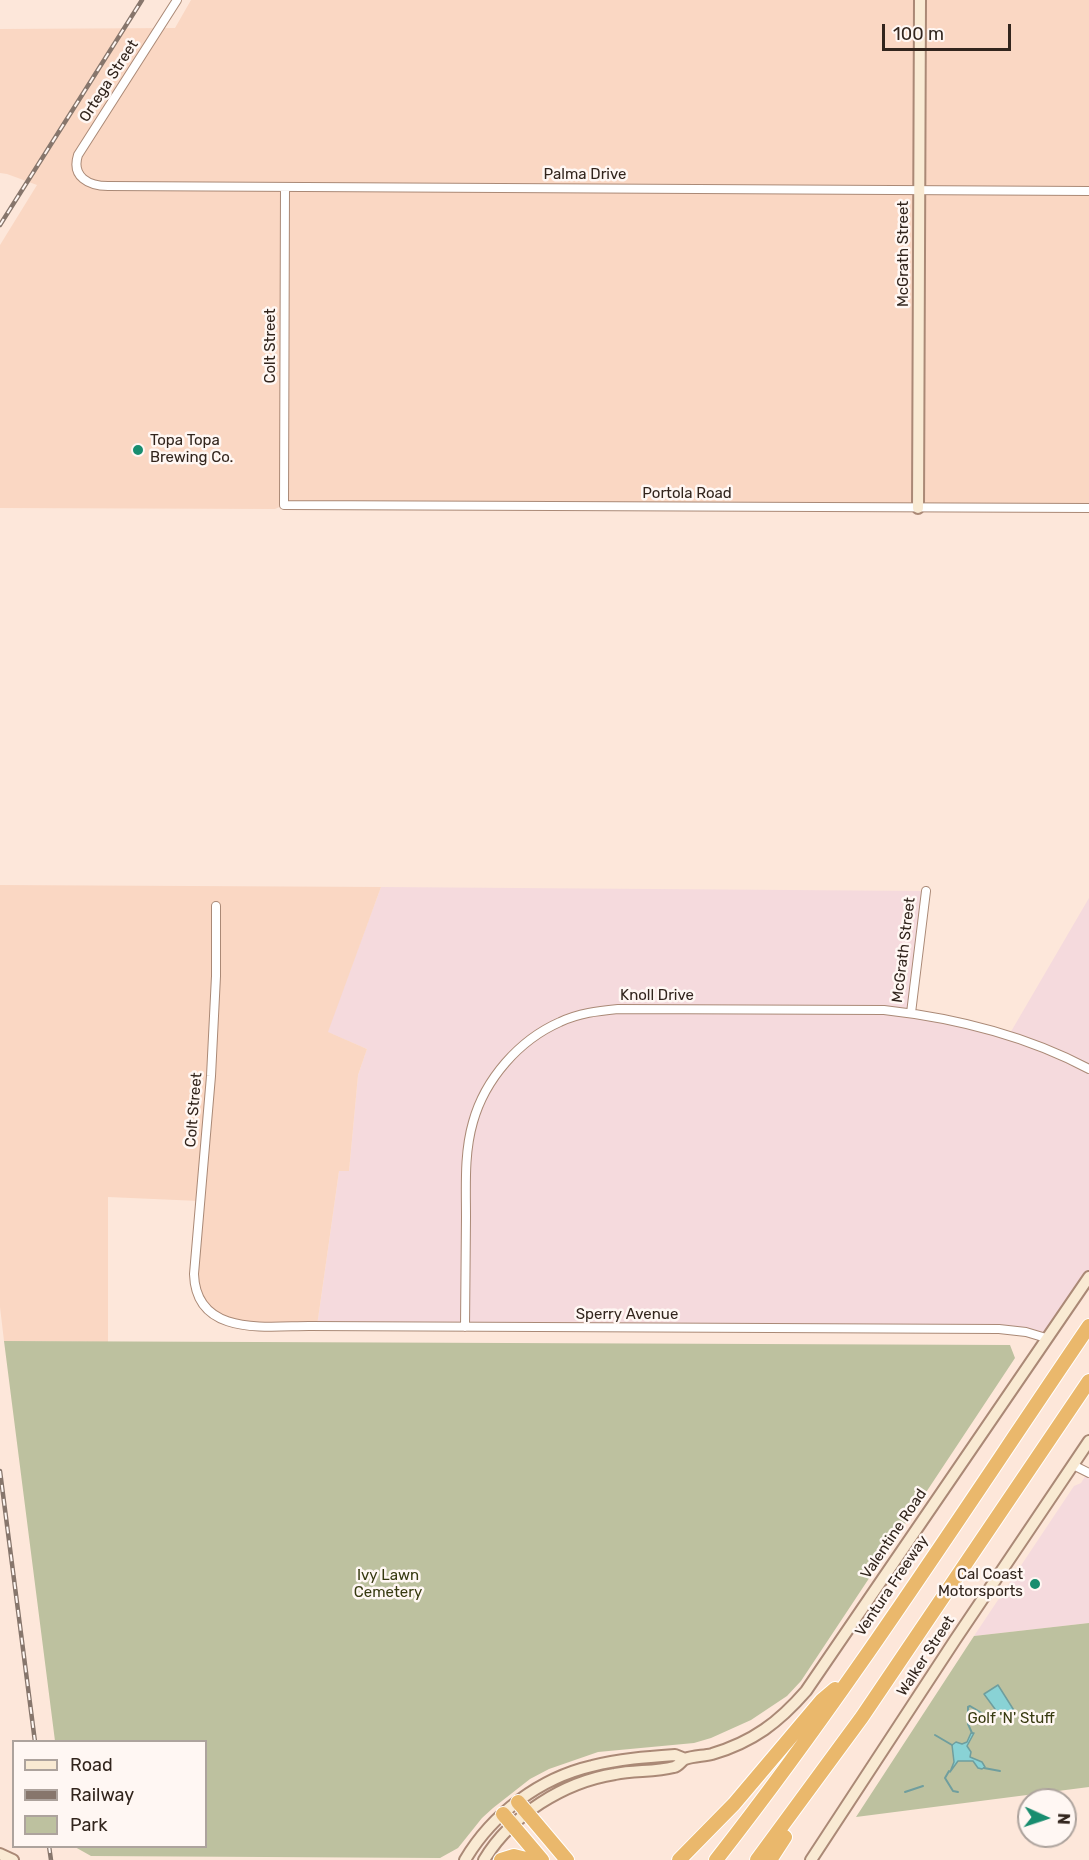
<!DOCTYPE html>
<style>
body{margin:0}
#map{position:relative;width:1089px;height:1860px;overflow:hidden;background:#fde7da;font-family:Rubik,sans-serif}
canvas{display:block}
.legend{position:absolute;left:12px;top:1740px;width:195px;height:108px;box-sizing:border-box;background:#fff7f3;border:2px solid #ada39d;margin:0;padding:8px 10px;list-style:none;font-size:18px;color:#32251d}
.legend li{display:flex;align-items:center;gap:12px;height:30px}
.legend b{width:30px;border:2px solid #ada39d}
.north{position:absolute;left:1017px;top:1788px;width:60px;height:60px;box-sizing:border-box;background:#fff7f3;border:2px solid #ada39d;border-radius:50%;rotate:93deg;font-size:16px;font-weight:700;line-height:24px;text-align:center;color:#32251d}
.north::after{content:'';display:block;margin:auto;width:21px;height:27px;background:#188d6f;clip-path:polygon(50% 0,100% 100%,50% 72%,0 100%)}
.scale{position:absolute;left:882px;top:24px;width:129px;height:27px;box-sizing:border-box;border:3px solid #32251d;border-top:0;padding-left:8px;font-size:18px;line-height:21px;white-space:nowrap;color:#32251d;-webkit-text-stroke:4px #fff7f3;paint-order:stroke}
</style>
<div id="map">
<canvas width="1089" height="1860"></canvas>
<ul class="legend">
<li><b style="height:8px;background:#f9ead3"></b>Road</li>
<li><b style="height:8px;background:#87766c"></b>Railway</li>
<li><b style="height:16px;background:#bdc19f"></b>Park</li>
</ul>
<div class="north">N</div>
<div class="scale">100 m</div>
</div>
<script>
const c = document.querySelector('canvas').getContext('2d');
c.lineJoin = 'round';
function fill(path, color) { c.fillStyle = color; c.fill(path, 'evenodd'); }
function trace(path, color, width, dash) { c.strokeStyle = color; c.lineWidth = width; c.lineCap = dash ? 'butt' : 'round'; c.setLineDash(dash || []); c.stroke(path); }
function drawText(font, color, halo, rows, align = 'center') {
  c.font = font + ' Rubik,sans-serif'; c.lineWidth = 5; c.setLineDash([]); c.textBaseline = 'middle'; c.strokeStyle = halo; c.fillStyle = color; for (const [text, x, y, turn = 0] of rows) {
    c.save(); c.translate(x, y); c.rotate((+turn || 0) * Math.PI / 180); c.textAlign = isNaN(turn) ? turn : align; if (halo) c.strokeText(text, 0, 0); c.fillText(text, 0, 0); c.restore();
  }
}
fill(new Path2D(`
 M381,887L926,891L911,1013L1009,1035L1089,898V1277L1046,1338L1026,1332L317,1326L339,1171H349L358,1075L367,1049L327,1032Z
 M1089,1470V1623L974,1636L1074,1486L1081,1483Z`), '#f5dadd');
fill(new Path2D(`
 M191,0H1089V508L284,505L275,509L0,508V245L37,185L7,174L0,173V29L175,28Z
 M0,885L381,887L328,1032L367,1049L358,1075L349,1171H339L317,1326L242,1325L219,1318L197,1293L199,1201L108,1197V1342L4,1341L0,1307Z`), '#fad7c3');
fill(new Path2D(`
 M4,1341L1010,1345L1015,1358L801,1681L787,1696L751,1720L711,1738L694,1743L598,1752L549,1769L530,1779L493,1808L482,1818L458,1848L440,1858L91,1856L75,1847L206,1846V1742L55,1741Z
 M1089,1623V1787L856,1817L974,1636Z`), '#bdc19f');
const water = new Path2D(`
 M998,1685L1015,1712L1003,1720L984,1694Z
 M971,1733H974L967,1746L971,1752L970,1757L982,1762L985,1767L982,1769L978,1768L973,1761H958L950,1772L954,1762L952,1745L956,1742L962,1744L967,1742Z`);
fill(water, '#89d2d5');
trace(water, '#6f9e9e', 1.5);
trace(new Path2D(`
 M972,1733L968,1724V1707L970,1706L985,1715L990,1723
 M935,1735L952,1745
 M984,1768L1000,1771
 M949,1771L945,1778L953,1791L958,1792
 M905,1792L923,1786`), '#6f9e9e', 2);
const street = new Path2D(`
 M177,0L78,155C71,177 89,186 108,186L1089,191
 M285,187L284,505L1089,508
 M216,906V976L211,1076L194,1274C196,1337 266,1326 309,1326L999,1329L1026,1332L1046,1338
 M911,1013L926,891
 M465,1327C465,1291 466,1254 466,1217C466,1186 464,1153 473,1122C485,1079 519,1040 560,1022C579,1013 598,1011 618,1009L884,1010C956,1018 1025,1035 1089,1069
 M1073,1465L1089,1473`);
const secondary = new Path2D(`
 M918,508L920,0
 M0,1854L13,1860
 M465,1860C492,1814 540,1778 592,1766C619,1759 647,1757 675,1755L685,1759
 M484,1860C511,1815 564,1782 615,1774C634,1770 655,1772 674,1767C679,1766 681,1761 685,1759C693,1756 704,1756 712,1754C753,1742 779,1722 806,1691L1089,1277
 M811,1860L955,1640L1089,1441`);
const highway = new Path2D(`
 M518,1802L567,1860
 M503,1814L542,1860
 M501,1860L514,1856L530,1860
 M679,1860L734,1804L822,1700L835,1689
 M716,1860C850,1689 967,1505 1089,1326
 M757,1860L862,1717L1089,1381
 M770,1860L785,1837`);
trace(street, '#aa8976', 10);
trace(secondary, '#aa8976', 14);
trace(highway, '#fff', 16);
trace(street, '#fff', 8);
trace(secondary, '#f9ead3', 10);
trace(highway, '#eab86c', 14);
const rail = new Path2D(`
 M0,225L142,0
 M0,1471L35,1742
 M49,1846L51,1860`);
trace(rail, '#87766c', 4.5);
trace(rail, '#fff7f3', 2, [7]);
for (const [x, y, r, color] of [
 [138,450,6,"#188d6f"],
 [1035,1584,6,"#188d6f"]
]) { const dot = new Path2D(); dot.arc(x, y, r, 0, 2 * Math.PI); c.fillStyle = color; c.fill(dot); trace(dot, '#fff7f3', 2); }
drawText('15px', '#32251d', '#fff7f3', [
 ["Ortega Street",109,81,-57],
 ["Palma Drive",585,175],
 ["McGrath Street",904,254,-90],
 ["Colt Street",271,346,-90],
 ["Portola Road",687,494],
 ["McGrath Street",904,950,-83],
 ["Knoll Drive",657,996],
 ["Colt Street",194,1110,-85],
 ["Sperry Avenue",627,1315],
 ["Valentine Road",894,1534,-56],
 ["Ventura Freeway",892,1586,-56],
 ["Walker Street",926,1656,-57]
]);
drawText('15px', '#32251d', '#fff7f3', [
 ["Topa Topa",150,441],
 ["Brewing Co.",150,458],
 ["Cal Coast",1023,1575,"right"],
 ["Motorsports",1023,1592,"right"]
], 'left');
drawText('15px', '#373a10', '#fff7f3', [
 ["Ivy Lawn",388,1576],
 ["Cemetery",388,1593],
 ["Golf 'N' Stuff",1011,1719]
]);
</script>
